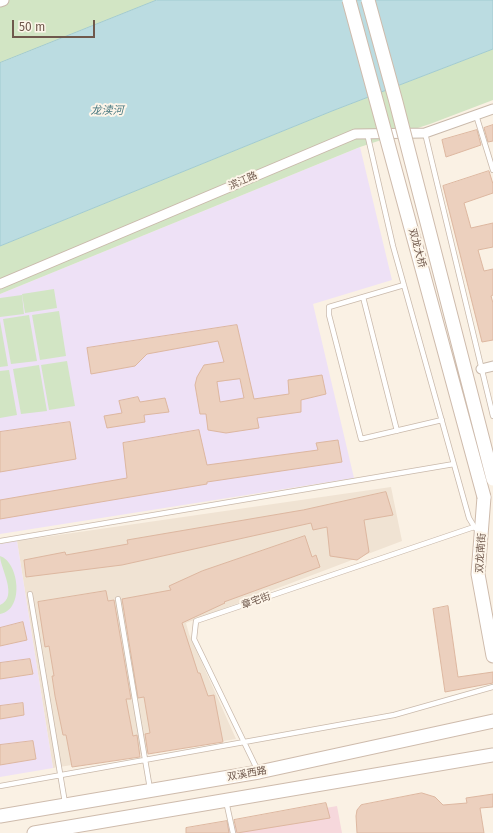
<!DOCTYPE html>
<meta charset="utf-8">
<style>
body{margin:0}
#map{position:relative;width:493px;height:833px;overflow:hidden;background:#faf1e4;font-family:"Fira Sans",sans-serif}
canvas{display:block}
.scale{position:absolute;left:12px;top:20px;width:83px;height:18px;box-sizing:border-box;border:2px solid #6f584c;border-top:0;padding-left:5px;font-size:12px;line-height:14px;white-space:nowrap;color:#6f584c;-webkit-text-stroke:3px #fdf5e9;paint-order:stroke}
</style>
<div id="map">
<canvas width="493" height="833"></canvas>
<div class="scale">50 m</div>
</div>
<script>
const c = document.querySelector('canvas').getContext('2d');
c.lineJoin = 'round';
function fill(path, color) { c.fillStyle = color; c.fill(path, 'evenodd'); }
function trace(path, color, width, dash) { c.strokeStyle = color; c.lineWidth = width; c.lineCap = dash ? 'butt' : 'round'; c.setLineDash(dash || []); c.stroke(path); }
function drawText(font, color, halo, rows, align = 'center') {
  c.font = font + ' "Fira Sans","Noto Sans SC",sans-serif'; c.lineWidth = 4; c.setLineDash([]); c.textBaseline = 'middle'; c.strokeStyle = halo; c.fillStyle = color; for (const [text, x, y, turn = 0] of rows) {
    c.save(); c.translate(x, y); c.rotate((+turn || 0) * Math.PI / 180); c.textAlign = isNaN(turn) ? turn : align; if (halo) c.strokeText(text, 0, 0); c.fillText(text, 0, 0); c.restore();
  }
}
fill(new Path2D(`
 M391,487L402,541L186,623L189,634L236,739L53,768L17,541Z`), '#f0e3d3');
fill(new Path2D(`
 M360,147L392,280L313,304L354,478L0,534V294Z
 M17,541L53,768L0,777V544Z`), '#eee1f6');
fill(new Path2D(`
 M337,806L342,833H187Z`), '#f6d8dc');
fill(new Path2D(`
 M0,0H157L0,63Z
 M493,49V100L430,124L360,147L0,294V246L332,111Z
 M54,289L57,308L25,313L22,294Z
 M22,295L24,314L0,317V298Z
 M59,311L66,356L40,360L32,315Z
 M29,315L37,361L11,364L3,319Z
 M0,321L8,366L0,367Z
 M67,361L75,406L49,410L41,365Z
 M39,365L47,411L21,414L13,369Z
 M9,370L17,415L0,418V371Z
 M0,556C19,562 25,610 0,614V605C19,597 0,568 0,556Z`), '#d2e5c4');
const water = new Path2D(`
 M157,0H493V49L332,111L0,246V63Z`);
fill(water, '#bbdce1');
trace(water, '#a2cbd1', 1);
const building = new Path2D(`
 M493,125V141L488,142L484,128Z
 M477,130L481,145L446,157L442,140Z
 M489,171L493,184V193L464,203L471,228L493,223V247L478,250L484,271L493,269V295L491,296L493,303V340L482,342L443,186Z
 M237,325L254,399L289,394L288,380L322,375L326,394L301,400V412L257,418L259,428L226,433L208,430L206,414H200L195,385L197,377L204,365L224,362L218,341L147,354L135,366L91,374L87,348ZM240,379L244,398L220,402L217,382Z
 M138,397L140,402L165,398L169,412L144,415L145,422L107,428L104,416L122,413L119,401Z
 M70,422L76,459L0,472V432Z
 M199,430L207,465L318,450L316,443L338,440L342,462L207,482V484L0,519V500L127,478L123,443Z
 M386,492L393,515L364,520L369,552L357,560L330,556L327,527L313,530L311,523L122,565L26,577L24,560L65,552L66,555L128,544L127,540L303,510Z
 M305,536L312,557L316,555L320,567L224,602L225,603L182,623L198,673H200L208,696L214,695L223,742L148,754L145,734L150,733L144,697L138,698L122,599L171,590L169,586L202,571Z
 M106,591L108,601L114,600L131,699H126L133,736L137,735L140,757L72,767L66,735H63L55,696L52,676H54L49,646L45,647L38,602Z
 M448,606L458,677L493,672V683L445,692L433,609Z
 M23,622L27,640L0,646V628Z
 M30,659L33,674L0,679V663Z
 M23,703L24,715L0,719V706Z
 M33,741L36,759L0,765V745Z
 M422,793L435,797L443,805L467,803L466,798L493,794V807L480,808L484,833H357L356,816L357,810L361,805Z
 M326,803L330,818L237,833L234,820Z
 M227,821L229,833H186V828Z`);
fill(building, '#ecd0be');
trace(building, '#ddb7a0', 1);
const service = new Path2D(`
 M476,115L493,170
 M367,133L393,246L469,518L475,528
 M425,133L493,416
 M404,285L329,307V315L361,439L442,420
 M363,297L397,431
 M0,541L454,464
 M30,594L65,803
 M118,599L150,789
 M258,771L194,639L196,621L474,527
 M0,786L394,715L493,687
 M226,801L233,833`);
const minor = new Path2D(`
 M0,284L355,134L425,133L493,109
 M481,369L493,366`);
const tertiary = new Path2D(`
 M0,1L3,0`);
const secondary = new Path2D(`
 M484,497L478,574L493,656
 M0,816L259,772L493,721
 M34,833L493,755`);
trace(service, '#c9b9ab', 6);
trace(minor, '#c9b9ab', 11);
trace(tertiary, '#c9b9ab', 13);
trace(secondary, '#cebbac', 15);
trace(service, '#fff', 4.5);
trace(minor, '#fff', 9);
trace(tertiary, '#fff', 11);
trace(secondary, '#fff', 13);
const secondaryBridge = new Path2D(`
 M349,0L484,497
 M368,0L396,102L493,479`);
trace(secondaryBridge, '#cebbac', 15, []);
trace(secondaryBridge, '#fff', 13);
drawText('10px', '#6f584c', '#fdf5e9', [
 ["滨江路",243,181,-23],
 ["双龙大桥",417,248,75],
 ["双龙南街",481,553,-86],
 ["章宅街",256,601,-19],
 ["双溪西路",247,774,-10]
]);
drawText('italic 11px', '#487880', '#fdf5e9', [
 ["龙渎河",107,111]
]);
</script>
